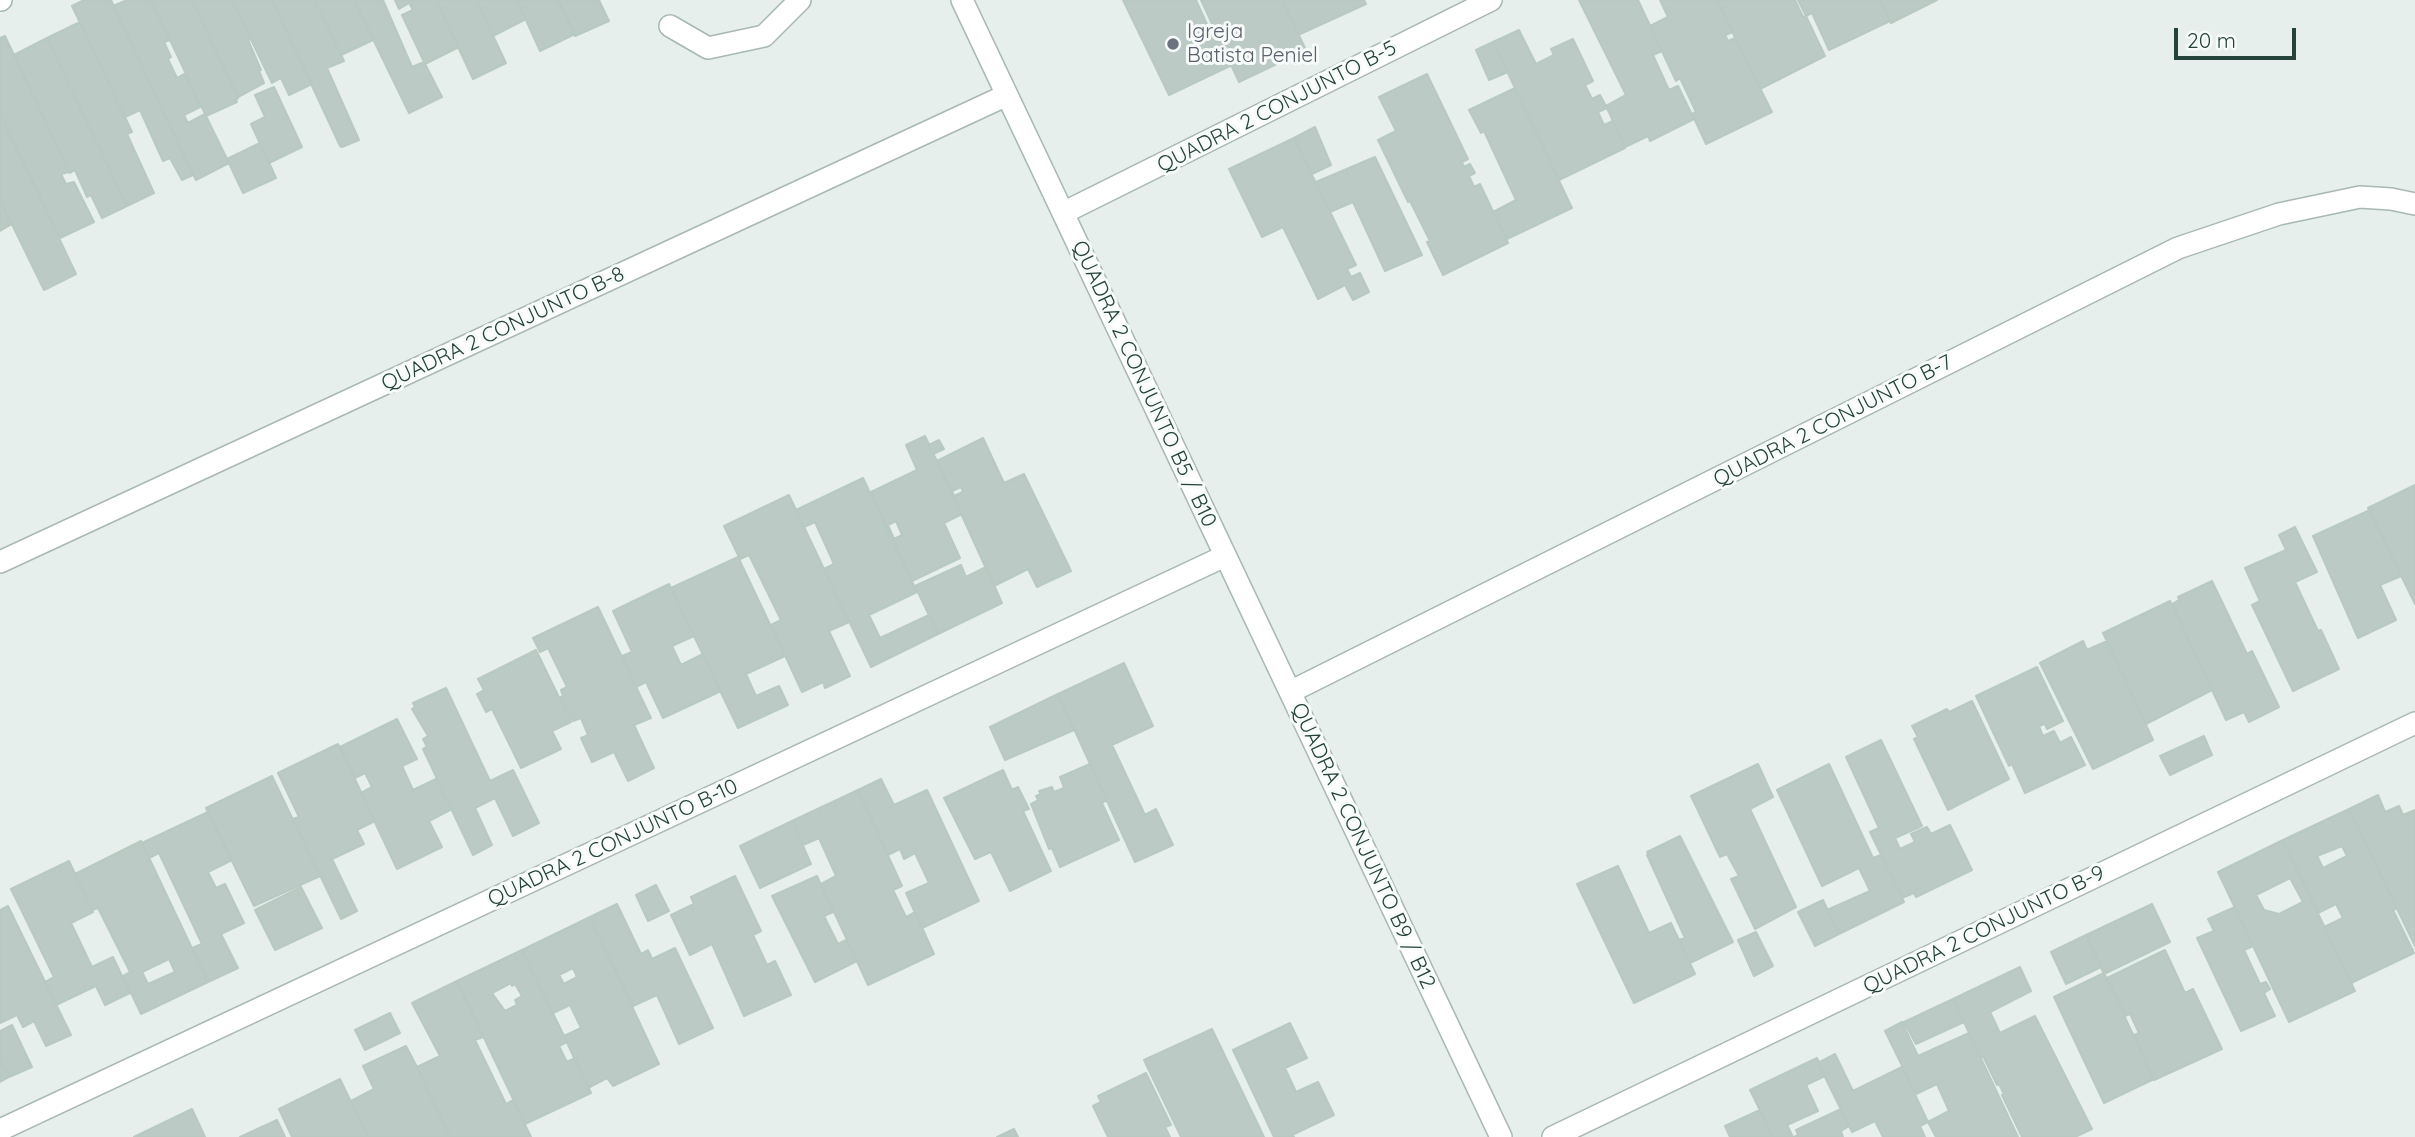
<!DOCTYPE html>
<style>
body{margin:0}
#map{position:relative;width:2415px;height:1137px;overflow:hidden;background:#e6efeb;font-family:Quicksand,sans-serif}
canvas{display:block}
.scale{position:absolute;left:2174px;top:28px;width:122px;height:32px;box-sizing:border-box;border:4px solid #24423a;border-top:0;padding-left:9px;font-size:21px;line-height:24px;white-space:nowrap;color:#24423a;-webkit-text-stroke:5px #f7fbf9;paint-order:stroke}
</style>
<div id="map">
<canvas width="2415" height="1137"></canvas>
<div class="scale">20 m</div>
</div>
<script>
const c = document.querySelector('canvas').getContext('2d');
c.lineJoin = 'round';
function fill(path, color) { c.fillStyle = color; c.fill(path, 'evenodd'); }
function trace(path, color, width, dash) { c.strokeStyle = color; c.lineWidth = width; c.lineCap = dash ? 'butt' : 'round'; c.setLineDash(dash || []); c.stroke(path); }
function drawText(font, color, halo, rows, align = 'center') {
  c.font = font + ' Quicksand,sans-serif'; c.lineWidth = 6; c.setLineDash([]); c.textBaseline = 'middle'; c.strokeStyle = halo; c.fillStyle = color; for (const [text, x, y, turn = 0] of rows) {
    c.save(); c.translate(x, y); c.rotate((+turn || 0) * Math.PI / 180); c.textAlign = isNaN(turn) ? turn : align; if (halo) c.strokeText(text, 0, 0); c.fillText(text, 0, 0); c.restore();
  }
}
const building = new Path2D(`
 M84,0H111L193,175L182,180L170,158L163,161L140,110L125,117L72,6Z
 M127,0H151L170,40L164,42L171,57L168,59L177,78L184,74L200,107L184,115L188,123L205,114L229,163L196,180L113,6Z
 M151,0H192L238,98L236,100L237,102L206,116Z
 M192,0H232L251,39L248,40L261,70L259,71L264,83L238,97Z
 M232,0H272L312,84L289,95L281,78L272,83Z
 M272,0H315L344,61L327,68L359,140L342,147L340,146Z
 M315,0H354L373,40L341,55Z
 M354,0H383L412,67L424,62L442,97L409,113Z
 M395,0H436L459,47L425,64L402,15L413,10L409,3L399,9Z
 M436,0H476L506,63L473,79Z
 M476,0H517L526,19L493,36Z
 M517,0H558L575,34L540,51Z
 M558,0H599L609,21L575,36Z
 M1123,0H1196L1215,42L1219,40L1232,65L1169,95Z
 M1201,0H1282L1306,50L1239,82Z
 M1285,0H1364L1366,4L1298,35L1283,1Z
 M1579,0H1638L1662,51L1653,55L1669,90L1678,86L1694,119L1650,141L1648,136L1625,147L1606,106L1626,95Z
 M1660,0H1717L1733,32L1725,35L1728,41L1735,38L1772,112L1706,144L1692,114L1696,112L1680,78L1676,81L1650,26L1668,17Z
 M1717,0H1795L1803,17L1806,16L1825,56L1760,89Z
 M1798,0H1880L1890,21L1829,50L1812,13L1806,16Z
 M1880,0H1937L1891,23Z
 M80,22L132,132L127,134L154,193L127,206L47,38Z
 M1519,30L1536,64L1554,55L1551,49L1573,39L1593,81L1585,85L1592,99L1600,95L1607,108L1598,112L1604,125L1613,121L1625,148L1559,180L1493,42Z
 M5,36L69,172L61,174L66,184L74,182L94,222L60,238L0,114V38Z
 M47,38L127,206L102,218L91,195L87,197L75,170L70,173L14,55Z
 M1493,42L1508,72L1489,80L1476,50Z
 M1427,74L1468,159L1462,162L1464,167L1470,164L1475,173L1469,176L1474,187L1480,184L1508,243L1443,275L1427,242L1430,241L1410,201L1408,202L1378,140L1396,131L1379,97Z
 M274,87L302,147L269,163L251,124L265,117L255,95Z
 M1515,88L1572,208L1507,239L1493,212L1516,200L1484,131L1481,133L1469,110Z
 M0,114L76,274L44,290L0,200Z
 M1315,127L1331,165L1312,174L1294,138Z
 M1294,138L1356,265L1347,269L1351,277L1360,273L1369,292L1353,300L1345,285L1318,299L1283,227L1262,237L1229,169Z
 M260,143L276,178L243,193L227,159Z
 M1375,157L1422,255L1385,271L1353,202L1330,212L1316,182Z
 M0,200L12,224L0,231Z
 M925,436L962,514L944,523L960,558L912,581L871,492L917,470L906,445ZM896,521L902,535L894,539L888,525Z
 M983,438L1004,483L1024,474L1071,571L1037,587L1028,569L994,586L937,461ZM961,487L963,492L954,496L952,491Z
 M939,440L944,449L933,454L929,445Z
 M863,478L917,592L869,615L880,638L929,615L938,634L871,667L824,569L834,564L815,522L804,527L796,510Z
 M2415,485V604L2368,508Z
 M789,495L849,622L829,631L850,676L825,688L823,682L802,692L771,625L781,620L749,555L740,559L724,526Z
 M2370,510L2401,576L2380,585L2396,620L2358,638L2313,536Z
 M2295,527L2317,572L2295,582L2318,631L2321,630L2339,669L2293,691L2252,605L2260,601L2245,568L2286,550L2279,535Z
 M738,557L785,656L746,674L756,696L779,686L788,705L738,728L671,588Z
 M961,565L966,577L986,567L1002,603L938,634L915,586Z
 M2212,581L2247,654L2252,651L2279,707L2249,722L2244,712L2226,720L2172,604L2179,600L2178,597Z
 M669,584L694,636L672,646L681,665L703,654L721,691L663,718L646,682L636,687L622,656L632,652L613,611Z
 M2170,601L2212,690L2146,724L2103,633Z
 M598,607L651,718L634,725L654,768L628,781L614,752L592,762L581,738L588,735L581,718L573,721L561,697L563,696L561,690L567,687L548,648L540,652L533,638Z
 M2083,641L2087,650L2107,641L2153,740L2093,769L2040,663Z
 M536,650L571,722L552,731L561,749L521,768L492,709L486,712L477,694L484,690L478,679Z
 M1124,663L1153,726L1112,745L1145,815L1156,809L1173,845L1135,862L1058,694Z
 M2037,667L2063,721L2047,729L2045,724L2039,726L2043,736L2054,731L2060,743L2071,737L2085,765L2025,793L2012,764L2009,766L1976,696Z
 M446,688L490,781L513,770L539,823L513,836L495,798L475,808L492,845L473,855L423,749L427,747L423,739L428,736L412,709L415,707L413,703Z
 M1058,694L1074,730L1005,760L990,727Z
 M1972,701L2009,779L1948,810L1914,739L1918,737L1912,726L1947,709L1949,712Z
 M397,719L417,759L402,766L413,790L436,779L452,809L429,821L442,847L397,869L361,793L372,787L365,773L355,778L340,747Z
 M2204,736L2212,755L2170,775L2160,756Z
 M1881,740L1922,826L1895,838L1900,849L1915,842L1911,834L1927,827L1931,834L1950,825L1972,870L1916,897L1914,893L1902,898L1870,832L1879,828L1846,757Z
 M338,744L375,821L357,830L364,844L332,859L357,911L341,919L293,819L299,817L278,773Z
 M1090,764L1107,800L1102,803L1119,840L1060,867L1052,848L1049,849L1031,804L1038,800L1036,796L1041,794L1039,791L1052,787L1054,792L1064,788L1060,777Z
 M1758,764L1773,797L1750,809L1796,907L1755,929L1731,879L1739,876L1727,854L1720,857L1691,796Z
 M1829,764L1873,858L1881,855L1904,902L1839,934L1827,910L1870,891L1859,868L1822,886L1777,790Z
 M1003,770L1012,790L1018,787L1029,809L1023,811L1051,871L1010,891L991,852L975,859L944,798Z
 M272,776L320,876L254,906L206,808Z
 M881,779L894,805L927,790L979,901L922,928L906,893L929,883L915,853L904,859L900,849L888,855L858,790Z
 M858,790L902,886L893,890L906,917L915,912L934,954L868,985L821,884L836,876L819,838L803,845L792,821Z
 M2378,795L2385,812L2399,806L2403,815L2415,810V946L2349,809Z
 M2349,809L2397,908L2393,910L2414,953L2351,983L2324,927L2343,918L2336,904L2318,913L2283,840ZM2342,846L2347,856L2323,868L2317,856Z
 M208,812L232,860L208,872L216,888L225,884L244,923L221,934L238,968L208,982L192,948L202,944L159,853L149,858L142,843Z
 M792,821L811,864L760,888L740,846Z
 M1680,836L1733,942L1690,963L1679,940L1685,938L1647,855H1649L1647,852Z
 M2283,840L2355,991L2289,1022L2218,872ZM2290,878L2303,902L2279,914L2264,910L2256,895Z
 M141,841L208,982L141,1014L123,976L130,972L98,908L92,910L75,874ZM169,959L175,972L148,984L142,972Z
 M69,861L93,912L71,923L92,967L113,957L130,993L105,1005L96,986L56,1005L45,982L54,977L11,889Z
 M1618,866L1649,933L1671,923L1695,974L1634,1003L1577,884Z
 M735,876L761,931L753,935L767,965L775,961L791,995L744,1016L712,944L690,955L671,915L694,904L691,897Z
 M817,876L833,912L824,916L838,944L846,940L857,961L815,982L772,896Z
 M656,885L669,911L648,921L636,895Z
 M301,887L322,928L275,950L255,910Z
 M1823,900L1839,934L1815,946L1798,912Z
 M617,904L641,954L648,950L652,959L675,948L713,1028L679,1044L657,995L633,1006L590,917Z
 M2152,904L2170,942L2104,974L2086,935Z
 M8,906L71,1035L46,1046L34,1021L23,1027L17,1015L0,1023V910Z
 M2235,907L2253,946L2244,950L2260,984L2266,982L2270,989L2264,993L2275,1016L2241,1031L2197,938L2214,931L2208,919Z
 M590,917L659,1064L613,1086L607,1078L588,1088L564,1036L581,1028L570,1005L553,1013L522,950ZM573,968L577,977L564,984L559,975Z
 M1756,932L1773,966L1754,976L1738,940Z
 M2086,935L2101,967L2066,984L2051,952Z
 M522,950L567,1042L559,1046L567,1062L575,1058L591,1093L525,1124L457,981ZM511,983L512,986L515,984L522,996L515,1000L517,1005L505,1011L492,993Z
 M2165,950L2185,993L2193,989L2222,1049L2154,1080L2134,1035L2139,1033L2130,1014L2125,1016L2107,978Z
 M2020,967L2031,991L1990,1012L2000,1033L2035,1016L2092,1129L2075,1137H2022L2002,1095L2004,1094L1999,1084L1997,1085L1983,1056L1981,1058L1953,999Z
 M2104,973L2154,1079L2104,1103L2054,997Z
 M457,981L483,1037L475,1040L506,1104L513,1100L531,1137H450L417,1067L440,1056L412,1003Z
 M1953,999L1964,1022L1916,1044L1904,1022Z
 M390,1013L400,1033L365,1050L355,1030Z
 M1902,1022L1918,1056L1969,1033L2018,1137H1936L1928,1122L1949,1111L1937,1084L1916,1094L1885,1031Z
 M1290,1023L1307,1058L1285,1068L1296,1092L1318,1082L1334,1115L1292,1135L1294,1137H1274L1233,1050Z
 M12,1025L32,1067L9,1077L0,1058V1031Z
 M1212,1029L1264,1137H1181L1144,1060Z
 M406,1046L417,1067L450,1137H368L351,1101L374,1089L363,1066Z
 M1835,1054L1853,1091L1902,1067L1928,1122L1920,1126L1925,1137H1883L1875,1121L1852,1132L1818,1063Z
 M0,1058L9,1077L0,1082Z
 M1817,1058L1825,1076L1806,1085L1818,1111L1787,1125L1793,1137H1773L1750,1090Z
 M1146,1073L1171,1125L1165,1127L1170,1137H1108L1093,1106L1101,1102L1098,1096Z
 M340,1079L368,1137H292L279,1109Z
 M192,1109L205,1137H134Z
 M1841,1109L1849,1126L1841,1131L1843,1137H1794L1798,1135L1796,1130Z
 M1760,1110L1773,1137H1730L1725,1126Z
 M277,1120L285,1137H240Z
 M1014,1129L1018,1137H997Z`);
fill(building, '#bbcac4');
trace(building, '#b8c9c2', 2);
const street = new Path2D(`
 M0,0H1
 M962,0L1501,1137
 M670,26L708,48L764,36L800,0
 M1063,213L1491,0
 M0,562L1007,95
 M1290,692L2178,248L2279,214L2360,197L2391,199L2415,204
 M0,1130L1225,556
 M1553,1137L2415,723`);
trace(street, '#a8b8b2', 24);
trace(street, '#fff', 21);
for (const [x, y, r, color] of [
 [1173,44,7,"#6b7280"]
]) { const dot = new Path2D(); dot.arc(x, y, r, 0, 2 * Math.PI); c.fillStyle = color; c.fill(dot); trace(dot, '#f7fbf9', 2.5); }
drawText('21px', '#5b616d', '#f7fbf9', [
 ["Igreja",1187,32],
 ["Batista Peniel",1187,56]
], 'left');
drawText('21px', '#24423a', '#f7fbf9', [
 ["QUADRA 2 CONJUNTO B-5",1277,107,-27],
 ["QUADRA 2 CONJUNTO B-8",503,329,-25],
 ["QUADRA 2 CONJUNTO B5 / B10",1144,384,65],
 ["QUADRA 2 CONJUNTO B-7",1833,421,-27],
 ["QUADRA 2 CONJUNTO B-10",613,843,-25],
 ["QUADRA 2 CONJUNTO B9 / B12",1363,846,65],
 ["QUADRA 2 CONJUNTO B-9",1984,930,-26]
]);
</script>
